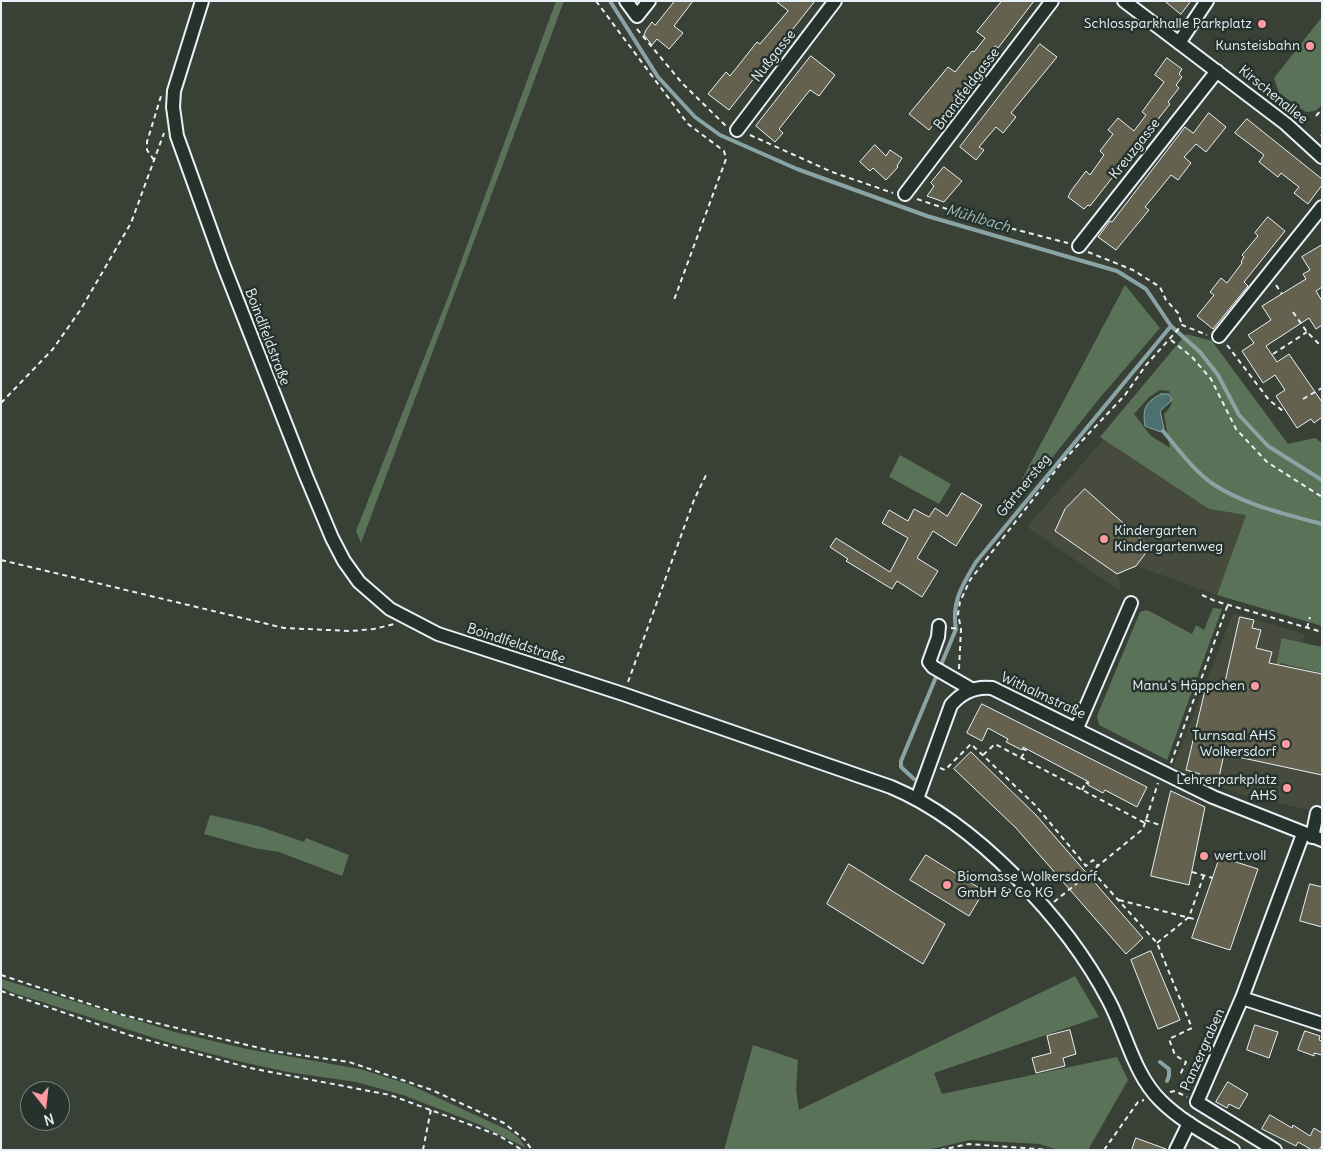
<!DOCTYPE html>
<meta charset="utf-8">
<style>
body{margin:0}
#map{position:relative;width:1323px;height:1151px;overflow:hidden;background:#394137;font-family:Delius,sans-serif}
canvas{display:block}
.frame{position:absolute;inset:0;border:2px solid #e8f1f8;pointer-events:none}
.north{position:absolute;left:20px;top:1081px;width:50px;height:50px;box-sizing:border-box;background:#26332d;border:1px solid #747f7e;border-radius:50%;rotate:164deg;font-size:14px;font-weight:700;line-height:20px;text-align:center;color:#e8f1f8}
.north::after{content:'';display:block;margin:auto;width:18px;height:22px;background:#ff9aa2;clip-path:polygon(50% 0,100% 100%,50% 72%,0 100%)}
</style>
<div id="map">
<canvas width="1323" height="1151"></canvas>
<div class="frame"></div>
<div class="north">N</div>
</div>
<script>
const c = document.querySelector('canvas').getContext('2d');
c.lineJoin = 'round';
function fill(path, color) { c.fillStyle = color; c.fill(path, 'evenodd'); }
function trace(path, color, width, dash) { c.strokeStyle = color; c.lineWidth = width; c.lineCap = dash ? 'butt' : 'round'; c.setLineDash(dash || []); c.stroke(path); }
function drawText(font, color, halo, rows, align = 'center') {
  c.font = font + ' Delius,sans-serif'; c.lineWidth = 5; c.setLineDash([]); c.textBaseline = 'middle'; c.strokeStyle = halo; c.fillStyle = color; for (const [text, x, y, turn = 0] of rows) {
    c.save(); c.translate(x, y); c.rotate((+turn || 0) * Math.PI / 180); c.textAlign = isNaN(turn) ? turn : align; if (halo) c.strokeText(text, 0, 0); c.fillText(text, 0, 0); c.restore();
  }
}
fill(new Path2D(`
 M1104,439L1209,509L1246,515L1217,595L1137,566L1117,574L1121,588L1119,590L1027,527Z
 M1233,613L1305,634L1302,645L1322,649V813L1242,795L1173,767Z`), '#464b3e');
fill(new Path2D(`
 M556,1H564L361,543L356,531L450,292Z
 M1322,17V105L1315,111L1306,112L1279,93L1274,78Z
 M1125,285L1160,328L1098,400L1014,506L1010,502Z
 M1186,334L1212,341L1288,444L1315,438L1322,443V626L1217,595L1246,515L1209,509L1100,437ZM1160,390L1169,391C1174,402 1172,406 1164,414L1170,448L1151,436L1134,414L1149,397Z
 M900,455L951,484L939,504L889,477Z
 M1213,608L1222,609L1167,760L1099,725L1097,716L1140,612L1146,610L1151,612L1192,634L1196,625L1204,630Z
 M1282,638L1322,647V673L1280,663L1278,671L1275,670Z
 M210,815L258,826L304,842L306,838L349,855L342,876L279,852L254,848L204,834Z
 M1075,976L1099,1017L934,1073L942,1094L1117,1057L1128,1080L1088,1150H1059L1039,1144L970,1140L927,1150H724L753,1045L798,1060L796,1090L799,1110Z
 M1,979L175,1032L247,1049L360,1069L408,1084L508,1130L519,1138L526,1148L478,1124L403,1095L356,1082L288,1072L242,1062L170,1043L11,992L1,987Z`), '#5a7257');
const water = new Path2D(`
 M1161,394H1169L1172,400L1160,411L1164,429L1161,432L1145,426C1142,408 1146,402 1161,394Z`);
fill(water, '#4b706e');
trace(water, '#8aa4a5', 1);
trace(new Path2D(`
 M610,1L658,77L695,117L720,135L797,169L927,216L1117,271L1146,289L1171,326L1200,352L1218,375L1239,415L1268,446L1322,480
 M1163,431C1178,449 1194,471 1213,484C1244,505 1286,514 1322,524
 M914,779L901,767V761L956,629C951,602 963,584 976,562L1171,326
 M1160,1062L1169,1069V1076L1167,1081`), '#8aa4a5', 4);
const building = new Path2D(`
 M675,1H693L674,26L683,33L669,49L657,39L652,45L644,35L646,30L652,22L655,25Z
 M776,1H815L729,110L708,94L726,72L730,76L757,42L760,44L788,11Z
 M1002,1H1034L998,48L995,46L983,61L985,62L929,130L909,114L948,67L955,72L972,51L974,52L985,38L977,32Z
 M1165,1H1191L1181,14Z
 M1040,44L1057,57L1011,113L1016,117L1003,133L996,127L979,147L984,150L976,160L960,147Z
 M811,56L835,75L819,96L810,90L779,129L783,133L775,142L756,126Z
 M1167,58L1182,69L1179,74L1182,77L1176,85L1179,88L1168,102L1170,104L1090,206L1088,205L1084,209L1068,197L1071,191L1086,171L1090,175L1104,155L1100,151L1113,134L1108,130L1118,118L1134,131L1146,115L1142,112L1164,82L1155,75Z
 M1209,113L1226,127L1206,152L1196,144L1184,157L1191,163L1178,180L1171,175L1145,207L1149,210L1116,250L1098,237L1110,221L1112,222L1185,127L1193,133Z
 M1247,119L1322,179V185L1308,204L1294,193L1299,187L1281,173L1278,177L1259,162L1264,155L1235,133Z
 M875,145L886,156L890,150L902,158L897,166L898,167L886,180L873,168L870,171L860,162Z
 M944,167L962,181L944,202L927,196L934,186L931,183Z
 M1268,217L1285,231L1244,282L1248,286L1213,329L1197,316L1214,295L1210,292L1221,278L1227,283L1242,263L1241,262L1244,257L1242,255L1258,236L1255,233Z
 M1322,245V287L1316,291L1322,301V325L1316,329L1309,318L1266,346L1277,362L1289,354L1322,402V417L1314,423L1311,419L1297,428L1276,396L1285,390L1275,375L1263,383L1242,351L1254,343L1248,335L1271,320L1262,306L1306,279L1303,274L1310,270L1302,257Z
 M1085,489L1150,547L1136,566L1117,574L1055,531L1065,509Z
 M962,493L982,505L956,546L933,531L917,558L938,571L922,597L897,581L892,589L846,561L848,559L830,547L836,538L890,572L908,538L882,523L889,510L908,521L914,509L929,517L935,508L947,516Z
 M1240,617L1254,620L1252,628L1261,630L1256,648L1272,652L1269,663L1322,674V775L1224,754L1218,782L1200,778V774L1186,770L1206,686L1223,689Z
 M982,704L1147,787L1137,807L1105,790L1103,793L1088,785L1089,782L1023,747L1022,750L1006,742L1008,739L988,728L982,741L967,733Z
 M971,752L1036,815L1143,938L1126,954L1016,828L954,769Z
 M1171,791L1205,807L1189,885L1151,876Z
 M926,855L984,891L969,916L910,880Z
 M1220,857L1258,869L1230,950L1192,938Z
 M849,864L945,924L923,964L827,904Z
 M1310,884L1322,887V927L1300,921Z
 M1151,951L1180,1020L1158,1029L1131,960Z
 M1255,1025L1278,1032L1269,1058L1247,1050Z
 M1070,1030L1076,1054L1063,1058L1065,1066L1036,1073L1032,1058L1051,1053L1047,1036Z
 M1305,1031L1320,1036L1319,1040L1322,1041V1055L1314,1053V1056L1298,1050Z
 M1228,1082L1248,1094L1239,1109L1229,1104L1227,1108L1216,1102Z
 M1270,1115L1292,1128L1293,1125L1310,1136L1314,1128L1322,1133V1145L1319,1150H1312L1298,1142L1296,1146L1262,1129Z
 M1136,1138L1166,1149V1150H1132Z`);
fill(building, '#64624e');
trace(building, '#e8f1f8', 1);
const minor = new Path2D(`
 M202,1L174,91L173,107L177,136L223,264L306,476L332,538L344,561L359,582L390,609L438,634L623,694L891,787C975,822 1067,920 1109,1001C1126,1033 1134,1075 1161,1101C1181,1121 1208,1135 1233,1150
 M626,1L637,16L649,1
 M1124,1L1286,124L1322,157
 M1179,43L1207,1
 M737,130L835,1
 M905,194L1052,1
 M1079,246L1217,71
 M1219,336L1322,207
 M939,626L938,637L929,662L933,667L971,689
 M1077,728L1131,603
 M917,799L951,705C962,692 975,686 992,688L1213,797L1322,840
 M1312,837L1317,813
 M1242,998L1322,1024
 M1176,1150L1189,1123
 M1275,1150L1197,1102L1242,998L1303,834`);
trace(minor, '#e8f1f8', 16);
trace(new Path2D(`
 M596,1L688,124L724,151L726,159L674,300
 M637,29L682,83L726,126
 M1316,116L1322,109
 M750,135L832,172L893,193
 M1321,136L1322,135
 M154,160L147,150V142L161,96
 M917,199L986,222L1068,243
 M1088,252L1133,270L1160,287L1166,300L1178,313L1182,325
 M1276,285L1282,294
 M1293,312L1307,332L1322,347
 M1171,340L1192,357L1211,379L1236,429L1267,462L1322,497
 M1227,345L1269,400L1283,411L1285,410
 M1273,354L1307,332
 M1303,399L1322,388
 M1,403L53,349L81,309L131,223L164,133
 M1,560L284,628L351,631L374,629L394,624
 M1202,595L1215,601L1322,632
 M951,628L961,629
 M1307,628L1310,617
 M959,669L961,629L958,614L960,602L970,580L1063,461L1125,395L1146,365L1182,325L1207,335
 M628,682L694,500L707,473
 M983,755L995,744L1145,823
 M1021,758L1026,750L1023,749
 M1171,763L1228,604
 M940,768L945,770L971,744L1036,806L1086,866L1093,860L1098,866
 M1082,790L1086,782L1088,784
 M1145,820L1163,826
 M1092,871L1157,943L1192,1028L1169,1039L1175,1055L1186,1062L1180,1075
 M1192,872L1213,878
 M1119,900L1198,920
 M1054,902L1143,829L1158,783
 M1157,943L1189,917L1204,875
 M1,975L123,1015L272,1051L349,1062L432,1090L504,1123L525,1140L532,1150
 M1,991L132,1036L250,1068L390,1095L498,1135L522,1150
 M1170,1092L1175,1091L1187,1097
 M423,1150L431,1109
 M940,1150L969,1144L1051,1150
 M1104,1150L1138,1102L1144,1100`), '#e8f1f8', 2, [5, 4]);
trace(minor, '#26332d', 12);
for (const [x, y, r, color] of [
 [1262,24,5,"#ff9aa2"],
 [1310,46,5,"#ff9aa2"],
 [1104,539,5,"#ff9aa2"],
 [1255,686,5,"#ff9aa2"],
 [1286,744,5,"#ff9aa2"],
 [1287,788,5,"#ff9aa2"],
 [1204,856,5,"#ff9aa2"],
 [947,885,5,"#ff9aa2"]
]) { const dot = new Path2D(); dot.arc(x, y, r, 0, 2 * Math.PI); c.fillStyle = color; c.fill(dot); trace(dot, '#26332d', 2); }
drawText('14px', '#e8f1f8', '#26332d', [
 ["Schlossparkhalle Parkplatz",1252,24],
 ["Kunsteisbahn",1300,46],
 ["Kindergarten",1114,531,"left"],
 ["Kindergartenweg",1114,547,"left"],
 ["Manu's Häppchen",1245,686],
 ["Turnsaal AHS",1276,736],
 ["Wolkersdorf",1276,752],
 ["Lehrerparkplatz",1277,780],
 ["AHS",1277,796],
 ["wert.voll",1214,856,"left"],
 ["Biomasse Wolkersdorf",957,877,"left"],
 ["GmbH & Co KG",957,893,"left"]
], 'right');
drawText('14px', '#e8f1f8', '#26332d', [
 ["Nußgasse",774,56,-52],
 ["Brandfeldgasse",967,89,-53],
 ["Kirschenallee",1273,95,39],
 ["Kreuzgasse",1135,149,-52],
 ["Boindlfeldstraße",267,337,69],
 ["Gärtnersteg",1024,486,-51],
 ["Boindlfeldstraße",516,644,18],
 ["Withalmstraße",1043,696,25],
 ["Panzergraben",1203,1050,-66]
]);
drawText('italic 15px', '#a9bdc1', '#26332d', [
 ["Mühlbach",978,219,16]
]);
</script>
